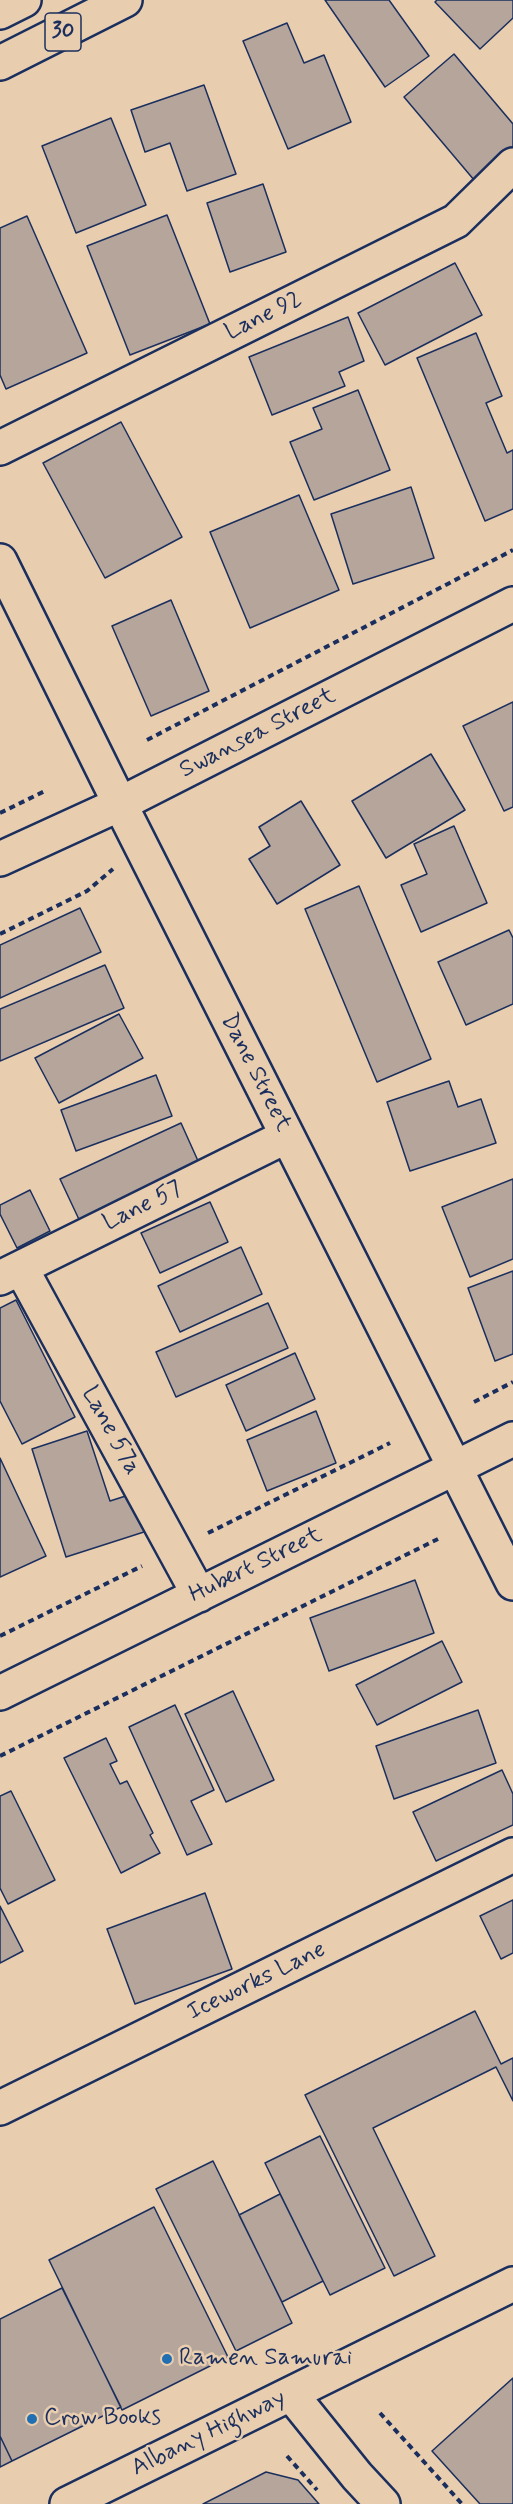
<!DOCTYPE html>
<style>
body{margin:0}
canvas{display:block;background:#e8cdaf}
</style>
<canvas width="513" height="2504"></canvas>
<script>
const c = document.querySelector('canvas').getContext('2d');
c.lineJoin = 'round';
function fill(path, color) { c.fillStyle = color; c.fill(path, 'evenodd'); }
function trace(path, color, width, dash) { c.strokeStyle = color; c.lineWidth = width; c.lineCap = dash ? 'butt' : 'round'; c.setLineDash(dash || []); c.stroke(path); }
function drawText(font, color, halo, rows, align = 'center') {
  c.font = font + ' Mynerve,sans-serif'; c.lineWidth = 5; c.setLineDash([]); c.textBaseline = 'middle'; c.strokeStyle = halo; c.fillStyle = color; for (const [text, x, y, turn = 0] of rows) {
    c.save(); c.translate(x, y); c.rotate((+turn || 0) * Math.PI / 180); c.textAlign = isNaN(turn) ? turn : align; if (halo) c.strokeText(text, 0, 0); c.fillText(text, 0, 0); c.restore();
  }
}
const building = new Path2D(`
 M325,0H389L429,56L385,87Z
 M437,0H513V18L480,49L435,2Z
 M287,23L304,63L324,55L351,122L288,149L243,41Z
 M454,54L513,124V159L480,187L404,97Z
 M204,85L236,174L187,191L170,143L145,152L131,110Z
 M111,118L146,205L76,233L42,146Z
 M263,184L286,252L230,272L207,203Z
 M167,215L210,324L130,355L87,246Z
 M27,216L87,353L6,389L0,375V228Z
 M455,263L482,315L385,365L358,313Z
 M348,317L364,361L339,372L345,386L272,415L249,357Z
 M476,333L502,396L486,403L507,453L513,450V509L485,521L417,358Z
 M358,390L390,470L314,500L290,442L322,429L313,408Z
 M121,422L182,537L105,578L43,463Z
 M411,487L434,558L353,584L331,514Z
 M299,495L339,590L250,628L210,532Z
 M171,600L209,691L151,716L112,626Z
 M513,702V807L504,811L463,726Z
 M431,754L465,810L386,858L352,801Z
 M301,801L340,865L277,904L249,859L270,846L259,827Z
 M454,826L487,903L421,932L401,885L427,874L414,844Z
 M359,886L431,1059L377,1082L305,909Z
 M80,908L101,952L0,998V945Z
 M509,930L513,938V1004L466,1025L438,962Z
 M105,965L124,1008L0,1061V1009Z
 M119,1014L143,1058L59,1103L35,1058Z
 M156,1075L172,1116L76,1151L61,1110Z
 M449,1081L458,1107L481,1099L496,1143L410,1171L387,1102Z
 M181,1123L203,1172L83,1228L60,1179Z
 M513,1179V1259L470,1277L442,1207Z
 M30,1190L50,1231L17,1248L0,1214V1205Z
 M210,1202L228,1242L160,1273L141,1233Z
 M241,1247L262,1294L180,1332L158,1286Z
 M513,1271V1354L495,1361L468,1288Z
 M16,1300L75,1417L22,1444L0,1401V1308Z
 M268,1303L288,1348L176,1397L156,1352Z
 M295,1353L315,1399L246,1431L226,1385Z
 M316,1411L336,1463L267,1491L247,1440Z
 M87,1431L110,1501L135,1493L147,1531L66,1557L32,1449Z
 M0,1458L46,1556L0,1577Z
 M415,1580L434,1633L329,1671L310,1618Z
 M442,1641L462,1682L377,1725L356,1685Z
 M233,1691L274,1780L226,1802L185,1714Z
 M175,1705L214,1790L191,1801L212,1844L187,1855L129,1727Z
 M478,1710L496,1763L394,1799L376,1746Z
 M106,1738L117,1761L110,1764L120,1784L127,1781L153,1833L150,1835L160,1853L121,1873L64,1758Z
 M502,1770L513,1794V1825L436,1861L413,1812Z
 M11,1791L55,1880L8,1904L0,1888V1796Z
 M205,1893L232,1969L135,2004L107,1929Z
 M513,1900V1953L501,1959L480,1916Z
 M0,1906L23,1951L0,1963Z
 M475,2011L501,2064L513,2058V2101L496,2067L373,2128L435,2256L394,2276L305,2095Z
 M320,2136L385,2268L330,2295L265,2163Z
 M213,2161L292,2323L236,2351L156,2189Z
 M280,2194L323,2281L282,2302L239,2215Z
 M154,2207L228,2357L122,2410L49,2260Z
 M62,2288L121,2407L12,2461L0,2436V2319Z
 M513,2378V2504H480L432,2451Z
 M0,2436L12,2461L0,2467Z
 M266,2472L298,2480L319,2504H203Z`);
fill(building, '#b5a59b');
trace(building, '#1b2f5e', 1.5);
const minor = new Path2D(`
 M0,448L456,221L513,165
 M0,561L120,804L513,1583
 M0,859L120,804L513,604
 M21,1268L199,1595
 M0,1278L287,1136
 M0,1693L513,1439
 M0,2108L513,1855
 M291,2394L357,2476L383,2504`);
const major = new Path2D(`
 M67,2504L513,2284`);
const highway = new Path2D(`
 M0,12L24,0
 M0,63L125,0`);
trace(minor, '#1b2f5e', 38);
trace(major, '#1b2f5e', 38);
trace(highway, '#1b2f5e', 38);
trace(new Path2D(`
 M147,740L513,550
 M0,813L45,791
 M0,934L87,891L113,869
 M474,1402L513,1382
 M208,1533L390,1443
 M0,1636L142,1566
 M0,1756L438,1539
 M380,2413L462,2504
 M287,2456L317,2490`), '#1b2f5e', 4, [6, 4.5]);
trace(minor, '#e8cdaf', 33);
trace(major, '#e8cdaf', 33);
trace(highway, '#e8cdaf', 33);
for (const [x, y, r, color] of [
 [167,2359,6,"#1f6fb2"],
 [32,2419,6,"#1f6fb2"]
]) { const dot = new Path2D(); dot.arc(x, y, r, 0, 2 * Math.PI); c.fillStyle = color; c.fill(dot); trace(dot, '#e8cdaf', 2); }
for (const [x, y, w] of [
 [63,32,36]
]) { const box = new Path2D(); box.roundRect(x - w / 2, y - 19, w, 38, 4.5); c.fillStyle = '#e8cdaf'; c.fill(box); trace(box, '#1b2f5e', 1.5); }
drawText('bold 22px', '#1b2f5e', null, [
 ["30",63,32]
]);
drawText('24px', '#1b2f5e', '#e8cdaf', [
 ["Lane 92",264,317,-26],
 ["Swansea Street",258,734,-27],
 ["Dane Street",255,1073,63],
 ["Lane 57",143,1207,-26],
 ["Lane 57a",110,1431,61],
 ["Hubert Street",256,1566,-26],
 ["Iceworks Lane",257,1982,-26],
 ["Albany Highway",209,2434,-26]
]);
drawText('24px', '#1b2f5e', '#e8cdaf', [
 ["Ramen Samurai",179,2359],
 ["Crow Books",44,2419]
], 'left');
</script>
